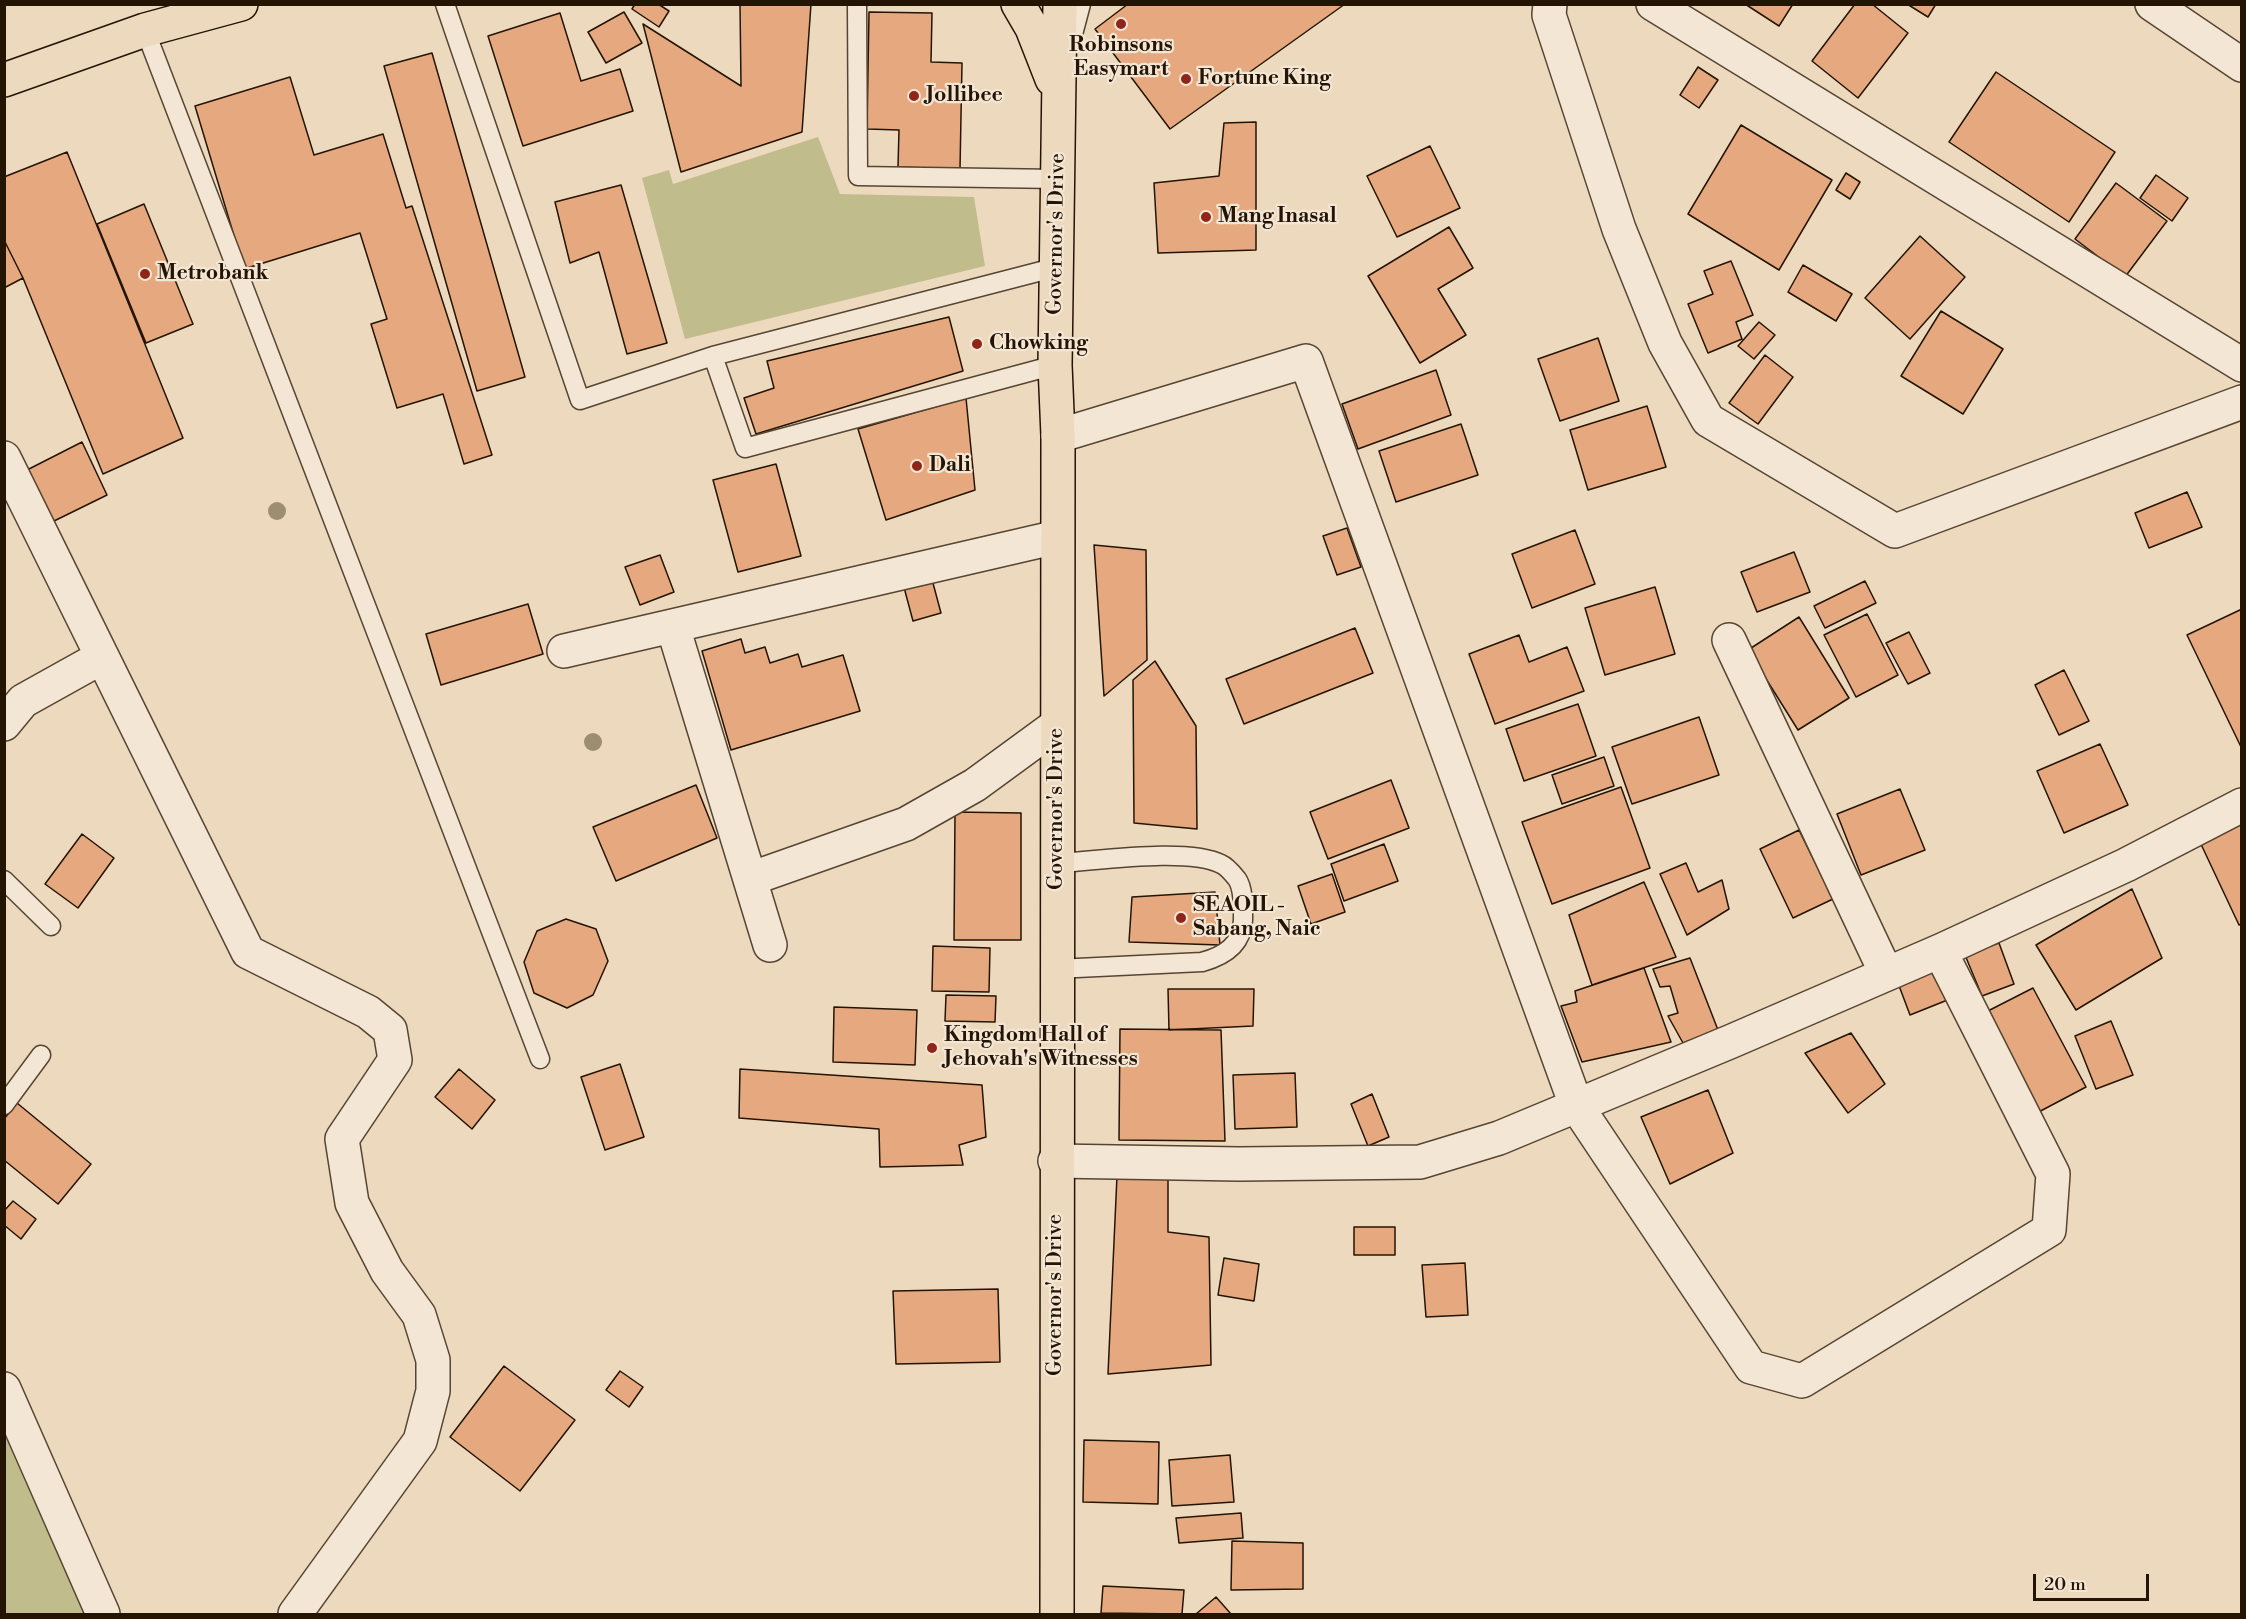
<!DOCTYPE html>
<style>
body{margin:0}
#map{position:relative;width:2246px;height:1619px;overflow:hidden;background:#edd9bd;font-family:"Libre Bodoni",serif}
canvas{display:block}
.frame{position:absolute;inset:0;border:6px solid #241404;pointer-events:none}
.scale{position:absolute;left:2033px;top:1574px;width:116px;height:27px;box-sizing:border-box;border:3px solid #241404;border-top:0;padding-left:8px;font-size:18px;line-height:21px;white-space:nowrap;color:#241404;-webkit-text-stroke:4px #f3e6d4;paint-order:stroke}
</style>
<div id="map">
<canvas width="2246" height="1619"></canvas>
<div class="frame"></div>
<div class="scale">20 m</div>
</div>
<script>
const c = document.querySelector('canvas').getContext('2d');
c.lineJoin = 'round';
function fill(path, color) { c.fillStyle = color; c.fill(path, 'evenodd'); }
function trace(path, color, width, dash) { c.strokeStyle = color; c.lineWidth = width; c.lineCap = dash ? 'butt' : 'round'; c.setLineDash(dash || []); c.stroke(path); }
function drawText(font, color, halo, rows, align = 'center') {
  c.font = font + ' "Libre Bodoni",serif'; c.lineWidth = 4.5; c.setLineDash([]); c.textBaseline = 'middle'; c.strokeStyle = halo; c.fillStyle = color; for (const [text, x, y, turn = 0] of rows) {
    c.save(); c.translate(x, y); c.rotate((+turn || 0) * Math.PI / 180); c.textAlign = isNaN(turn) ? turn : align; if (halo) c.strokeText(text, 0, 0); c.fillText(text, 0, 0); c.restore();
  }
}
fill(new Path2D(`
 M818,137L840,194L974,197L985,266L685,339L642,178L669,170L673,184Z
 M5,1430L88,1614H5Z`), '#c0bc8c');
const building = new Path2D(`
 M635,4H658L669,11L659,27L632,9Z
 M740,4H811L802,132L681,172L643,24L741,86Z
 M1128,4H1345L1170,129L1095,29Z
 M1745,4H1793L1779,26Z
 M1855,4H1872L1908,33L1858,98L1812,61Z
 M1907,4H1936L1928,17Z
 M624,12L642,43L606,63L588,32Z
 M869,12L932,13L931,62L962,63L960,169L898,167L899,130L867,129Z
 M560,13L581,81L620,69L633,111L523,146L488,36Z
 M432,53L525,377L477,391L384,66Z
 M1698,67L1718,80L1699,108L1680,95Z
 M1996,72L2115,152L2069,222L1949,142Z
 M290,77L314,155L383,134L406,208L412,206L492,455L464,464L443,394L397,408L371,324L387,319L360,233L244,269L195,106Z
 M1256,122V250L1158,253L1154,183L1219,176L1224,123Z
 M1741,125L1832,180L1779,270L1688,214Z
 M1430,146L1460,208L1397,237L1367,176Z
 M67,152L183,438L103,474L23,278L4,240V177Z
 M1846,173L1860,182L1850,199L1836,190Z
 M2156,175L2188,198L2172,221L2140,198Z
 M2116,183L2167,221L2125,277L2075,239Z
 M621,185L667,343L627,354L599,252L570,263L555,202Z
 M144,204L193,324L146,343L97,224Z
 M1449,227L1473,268L1438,289L1466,335L1420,363L1368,276Z
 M1920,236L1965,277L1910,339L1865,298Z
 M4,240L23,278L4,288Z
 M1731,261L1753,315L1736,322L1742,339L1708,353L1688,304L1713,294L1704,271Z
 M1803,265L1852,294L1836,321L1788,292Z
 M1941,311L2003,349L1963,414L1901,376Z
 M949,317L963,371L756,434L744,398L774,388L767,361Z
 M1759,322L1775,335L1754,359L1738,346Z
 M1598,338L1619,401L1560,421L1538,359Z
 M1765,355L1793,377L1758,424L1729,403Z
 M1436,370L1451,415L1358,449L1342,404Z
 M966,398L975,490L886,520L858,429Z
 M1647,406L1666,467L1588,490L1570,430Z
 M1461,424L1478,475L1396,502L1379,451Z
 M82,442L107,495L50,523L25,471Z
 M776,464L801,556L738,572L713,480Z
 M2187,492L2202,527L2149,548L2135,513Z
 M1347,528L1361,567L1337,575L1323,536Z
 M1575,530L1595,584L1532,608L1512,554Z
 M1094,545L1146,550L1147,660L1104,696Z
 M1794,552L1810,592L1757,612L1741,572Z
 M660,555L674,592L640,605L625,567Z
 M930,572L941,613L913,621L902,580Z
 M1865,581L1876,603L1825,628L1814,606Z
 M1655,587L1675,654L1605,675L1585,608Z
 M528,604L543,654L441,685L426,634Z
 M2242,609V749L2187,635Z
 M1867,614L1898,675L1856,697L1824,635Z
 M1799,617L1849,698L1798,730L1748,650Z
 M1355,628L1373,673L1244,724L1226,679Z
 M1909,632L1930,673L1908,684L1886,643Z
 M1519,635L1529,662L1567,647L1584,691L1495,724L1469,654Z
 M741,639L745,653L765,647L770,663L798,654L802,667L843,655L860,711L731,750L702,651Z
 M1155,661L1196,726L1197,829L1134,823L1133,680Z
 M2064,670L2089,721L2059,735L2035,685Z
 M1578,704L1596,756L1524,781L1506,729Z
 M1699,717L1719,775L1632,804L1612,747Z
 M2100,744L2128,805L2064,833L2037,771Z
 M1604,757L1614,786L1562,804L1552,775Z
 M1391,780L1409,828L1328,859L1310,812Z
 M696,785L717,838L616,881L593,827Z
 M1621,787L1650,868L1552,904L1522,822Z
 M1900,789L1925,850L1861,875L1837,814Z
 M955,812L1021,813V940H954Z
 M2242,818V924L2239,925L2199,840Z
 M1799,830L1833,899L1793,918L1760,849Z
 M82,834L114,858L78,908L45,884Z
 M1384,844L1398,881L1344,901L1331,864Z
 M1686,863L1698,892L1722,880L1729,909L1687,935L1660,874Z
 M1332,874L1345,912L1311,924L1298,886Z
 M1644,882L1676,957L1592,985L1569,915Z
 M2132,889L2162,958L2076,1010L2036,945Z
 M1215,892L1220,945L1129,942L1132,897Z
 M566,919L596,929L608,961L593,995L567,1008L534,993L524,962L537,931Z
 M1999,943L2014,984L1982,996L1965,955Z
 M933,946L990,948L989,992L932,991Z
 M1690,958L1718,1030L1683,1043L1668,1016L1678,1013L1670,986L1660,987L1653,969Z
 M1644,968L1671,1042L1582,1062L1561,1006L1577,1002L1575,991Z
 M1937,969L1950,999L1910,1015L1898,983Z
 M2033,988L2086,1087L2033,1115L1982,1014Z
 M1168,989H1254L1253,1026L1169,1030Z
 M946,995L996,996L995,1022L945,1021Z
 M834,1007L917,1010L915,1065L833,1062Z
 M2111,1021L2133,1075L2096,1089L2075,1036Z
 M1120,1029L1221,1030L1225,1141L1119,1140Z
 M1851,1033L1885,1084L1848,1113L1805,1053Z
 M620,1064L644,1137L605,1150L581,1077Z
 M459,1069L495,1100L472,1129L435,1097Z
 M740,1069L982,1085L986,1137L959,1145L963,1165L880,1167L879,1129L739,1118Z
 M1295,1073L1297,1127L1235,1129L1233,1075Z
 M1708,1090L1733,1153L1670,1184L1641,1117Z
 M1372,1094L1389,1137L1368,1146L1351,1104Z
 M17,1103L91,1164L58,1204L4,1160V1119Z
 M1168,1173V1232L1209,1237L1211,1365L1108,1374L1117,1176Z
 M13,1201L36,1219L21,1239L4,1225V1211Z
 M1354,1227H1395V1255H1354Z
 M1224,1258L1259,1264L1254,1301L1218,1295Z
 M1465,1263L1468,1315L1426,1317L1422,1265Z
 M998,1289L1000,1362L896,1364L893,1291Z
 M504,1366L575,1420L520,1491L450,1437Z
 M620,1371L643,1387L629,1407L606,1390Z
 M1084,1440L1159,1442L1158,1504L1083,1502Z
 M1230,1455L1234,1502L1172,1506L1169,1460Z
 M1241,1513L1243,1538L1179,1543L1176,1518Z
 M1232,1541L1303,1543V1589L1231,1590Z
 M1103,1586L1184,1590L1182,1614L1101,1613Z
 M1216,1597L1231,1614H1196Z`);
fill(building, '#e5a87f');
trace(building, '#241404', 1.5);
const service = new Path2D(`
 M445,4L580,400L713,356L1057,267
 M857,4L858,176L1058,179
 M145,30L540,1059
 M1071,42L1081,4
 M713,356L745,448L1055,365
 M4,880L51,926
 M1056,969L1202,962C1224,956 1242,945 1243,920C1243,908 1244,889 1237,879C1233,874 1226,866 1221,864C1188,847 1096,861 1057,863
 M4,1105L41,1055`);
const minor = new Path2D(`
 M1550,4L1549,15L1619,229L1665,343L1708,420L1895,531L2242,402
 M1653,4L2242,365
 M2152,4L2242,65
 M1058,436L1306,361L1576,1105L1751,1367L1802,1381L2049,1230L2053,1174L1940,951
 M4,458L248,952L368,1012L390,1030L395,1060L342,1139L352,1203L387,1271L419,1315L433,1360V1391L420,1441L295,1614
 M673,627L770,945
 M1729,640L1886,973
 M564,651L1057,537
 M4,724L23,701L102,657
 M750,879L906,824L975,785L1057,725
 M1055,1161L1239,1164L1420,1162L1499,1138L1732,1041L1940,951L2126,865L2242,805
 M4,1389L103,1614`);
const primary = new Path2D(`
 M1018,4L1032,28L1052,79
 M4,80L145,30L241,4
 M1057,1614L1058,436L1055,365L1060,4`);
trace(service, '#564532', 21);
trace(minor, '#564532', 36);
trace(primary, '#241404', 36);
trace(service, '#f3e6d4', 18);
trace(minor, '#f3e6d4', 33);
trace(primary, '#edd9bd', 33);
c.fillStyle = '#9d8d72';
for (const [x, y] of [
 [277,511],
 [593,742]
]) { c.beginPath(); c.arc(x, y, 9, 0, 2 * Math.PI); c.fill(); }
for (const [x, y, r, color] of [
 [1121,24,6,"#8f2418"],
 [1186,79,6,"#8f2418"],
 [914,96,6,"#8f2418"],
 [1206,217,6,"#8f2418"],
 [145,274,6,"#8f2418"],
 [977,344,6,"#8f2418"],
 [917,466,6,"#8f2418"],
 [1181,918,6,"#8f2418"],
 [932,1048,6,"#8f2418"]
]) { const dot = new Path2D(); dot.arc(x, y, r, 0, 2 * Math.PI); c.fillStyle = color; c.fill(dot); trace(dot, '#f3e6d4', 2); }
drawText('bold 21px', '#241404', '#f3e6d4', [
 ["Robinsons",1121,46,"center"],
 ["Easymart",1121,70,"center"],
 ["Fortune King",1198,79],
 ["Jollibee",926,96],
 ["Mang Inasal",1218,217],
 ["Metrobank",157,274],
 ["Chowking",989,344],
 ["Dali",929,466],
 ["SEAOIL -",1193,906],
 ["Sabang, Naic",1193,930],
 ["Kingdom Hall of",944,1036],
 ["Jehovah's Witnesses",944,1060]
], 'left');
drawText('21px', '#241404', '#f3e6d4', [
 ["Governor's Drive",1057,234,-89],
 ["Governor's Drive",1057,809,-90],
 ["Governor's Drive",1056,1295,-90]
]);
</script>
